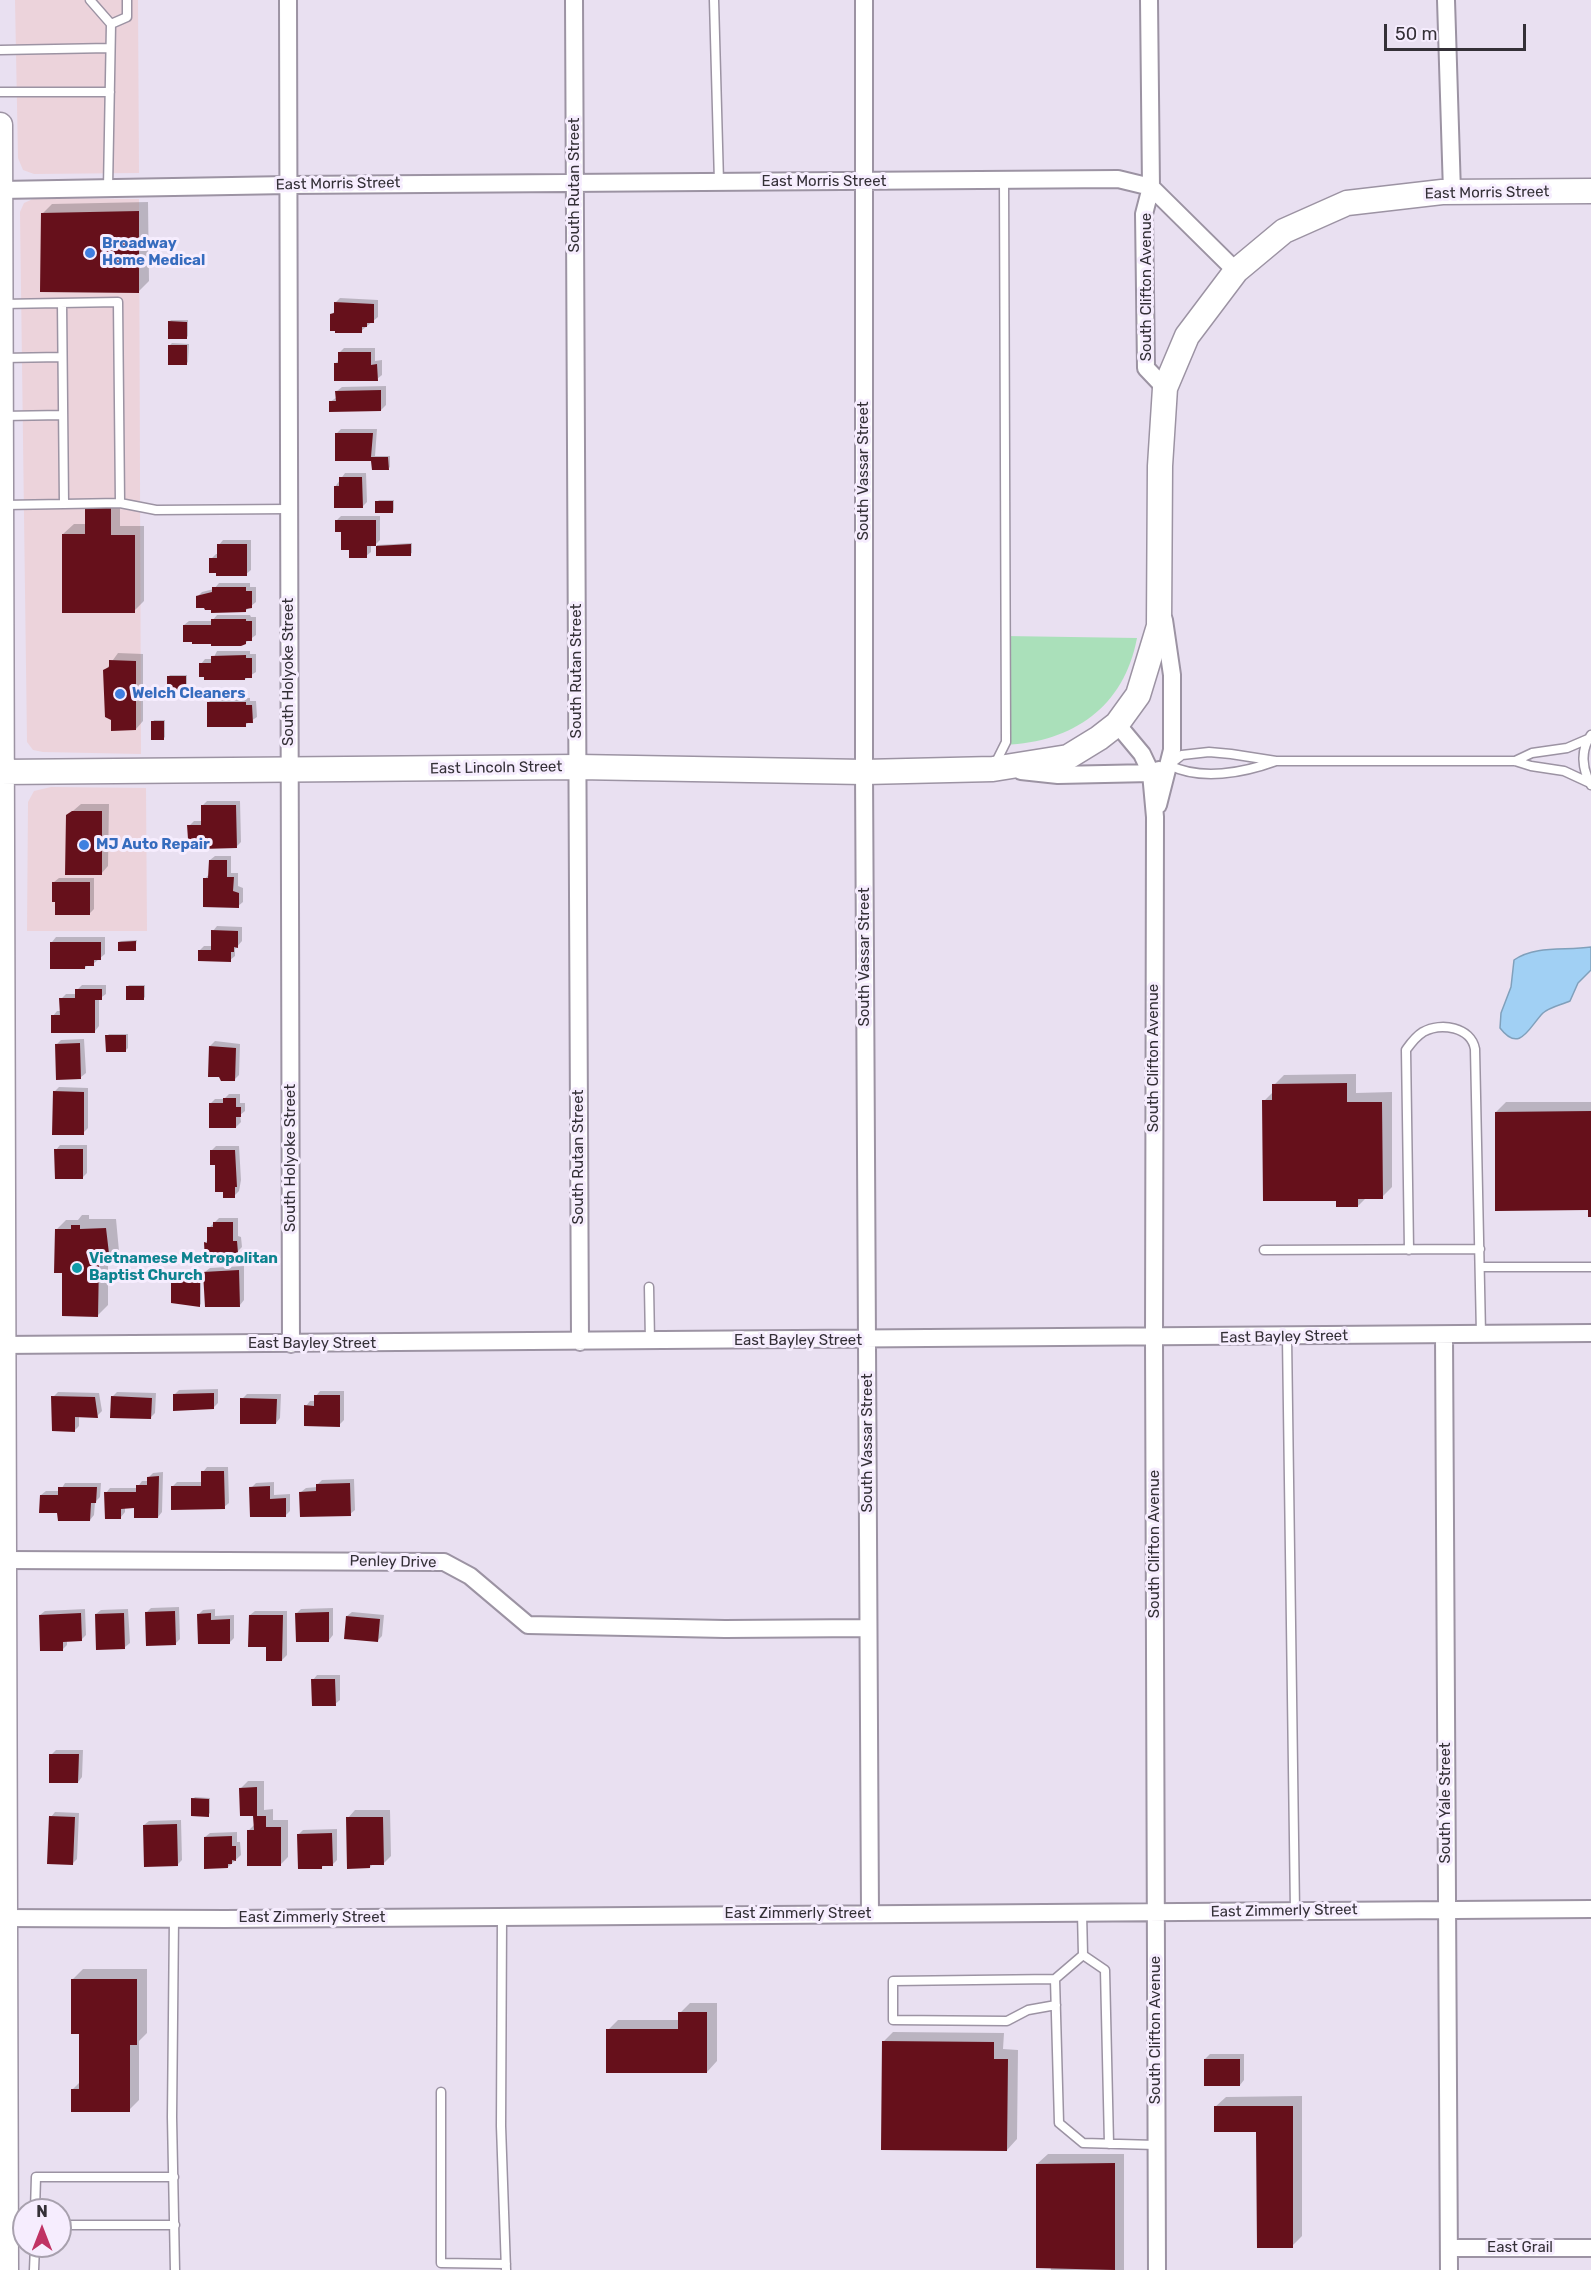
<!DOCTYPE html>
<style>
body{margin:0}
#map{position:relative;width:1591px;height:2270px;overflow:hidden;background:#e9e0f1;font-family:Rubik,sans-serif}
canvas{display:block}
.north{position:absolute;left:12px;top:2198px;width:60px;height:60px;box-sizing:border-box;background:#f6edfe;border:2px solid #a8a1ae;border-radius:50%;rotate:0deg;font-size:16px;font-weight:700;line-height:24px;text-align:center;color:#343037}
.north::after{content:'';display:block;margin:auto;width:21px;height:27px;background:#c03364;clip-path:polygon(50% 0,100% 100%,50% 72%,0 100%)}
.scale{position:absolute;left:1384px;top:24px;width:142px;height:27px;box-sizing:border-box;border:3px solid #343037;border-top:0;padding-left:8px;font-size:18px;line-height:21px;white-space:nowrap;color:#343037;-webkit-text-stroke:4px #f6edfe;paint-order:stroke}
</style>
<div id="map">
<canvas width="1591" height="2270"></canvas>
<div class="north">N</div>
<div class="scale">50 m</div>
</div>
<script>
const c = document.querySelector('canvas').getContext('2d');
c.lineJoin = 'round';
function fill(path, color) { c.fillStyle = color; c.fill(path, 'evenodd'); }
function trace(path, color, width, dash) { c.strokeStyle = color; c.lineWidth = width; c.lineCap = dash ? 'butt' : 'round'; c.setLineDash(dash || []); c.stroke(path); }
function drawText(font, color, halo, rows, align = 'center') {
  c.font = font + ' Rubik,sans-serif'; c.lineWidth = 6; c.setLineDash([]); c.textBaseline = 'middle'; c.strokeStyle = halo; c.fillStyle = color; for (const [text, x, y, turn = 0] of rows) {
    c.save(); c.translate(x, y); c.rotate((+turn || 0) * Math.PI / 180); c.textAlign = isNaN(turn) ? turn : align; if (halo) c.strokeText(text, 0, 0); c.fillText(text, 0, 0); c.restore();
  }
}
fill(new Path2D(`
 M15,0H138L139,173L34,174L23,170L18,158Z
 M35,198L139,199L141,754L43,752L33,750L27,742L20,212L24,203Z
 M51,787L146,788L147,931H27L28,802L34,791Z`), '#ecd3db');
fill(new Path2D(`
 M1005,636L1137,638C1124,707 1073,742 1005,745Z`), '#aae0ba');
const water = new Path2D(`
 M1591,947V970L1578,983L1570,1001C1561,1005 1550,1007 1543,1013C1529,1027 1520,1054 1500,1028L1501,1013L1511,987L1514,960C1536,945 1565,951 1591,947Z`);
fill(water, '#a1d0f4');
trace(water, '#80a0bb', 1.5);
fill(new Path2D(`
 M148,202L149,281L138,292L42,214L52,204Z
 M340,298L378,300V317L361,331L332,314L335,311V303Z
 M171,320H188V336L186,338L169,322Z
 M172,343L189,344L188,362L186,364L170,345Z
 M344,348H375V361L382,360V375L377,379L336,363L339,360V353Z
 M386,386V405L381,410L330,402L337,397V391L342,387Z
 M341,429H377L375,456H390V467L388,469L371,460L336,434Z
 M345,473H366L367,502L362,507L335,487Z
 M97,498H120V526H144V601L134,611L63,534L74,524H87V508Z
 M379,500H394V510L392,512L377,502Z
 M341,516H380V540L375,545L371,544V552L366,556L350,549L337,520Z
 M223,540H251V570L246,574L211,559L216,554H219V545Z
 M412,543V553L410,554L377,555V545Z
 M219,583H250V587H256V602L245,611L212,608L198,596L202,592L214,589Z
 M217,615H250L251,617H256V635L245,643L193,641L184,625L189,621H212Z
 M217,651H250V654H256V672L245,679L201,664L205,659H213Z
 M118,653L143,654V721L136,729L105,671Z
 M170,675H187V689L185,691L168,677Z
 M213,698H250V701H256L257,717L245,725L208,703Z
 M154,720H165V737L163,739L153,722Z
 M207,801H240L241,842L236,847L203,837L189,826L194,821H202V806Z
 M81,804H109L108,866L101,874L67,816Z
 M215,856H231V873H238V886L243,888V902L238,906L205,879L210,873V860Z
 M59,878H94V909L89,914L54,882Z
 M217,926L242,927V941L235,949V956L230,960L200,950L204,946H213V931Z
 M56,937H105V954L93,964H88L85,968L52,942Z
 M137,940L135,949L119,942L121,941Z
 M82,985H106V994L99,999V1026L95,1031L53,1016L57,1011H61V999L66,994H77V990Z
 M129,985H145V997L143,999L127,987Z
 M109,1034H128V1048L126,1050L107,1036Z
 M84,1039L86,1073L81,1077L56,1045L61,1040Z
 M215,1041L240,1044L239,1075L235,1079L210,1046Z
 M1356,1074V1093L1392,1092V1187L1382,1197L1366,1198L1358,1206L1338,1199L1264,1101L1274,1091V1085L1284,1075Z
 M59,1087L88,1088V1128L83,1133L54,1092Z
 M229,1094H240V1103H245V1111L240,1115L241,1122L236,1127L210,1104L215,1099H224Z
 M1506,1102H1591V1216L1590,1209L1496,1112Z
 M60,1145H87V1173L83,1177L56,1150Z
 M216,1146H239L241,1180L239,1191L234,1196L211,1151Z
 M82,1215H89V1219H116L119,1251L108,1262V1305L98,1315L63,1271L56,1230L66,1220H78Z
 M219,1218H238V1236L241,1237L242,1247L232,1257H225L222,1260L205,1243L209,1239V1228Z
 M244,1266V1300L240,1305L205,1272L210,1268Z
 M201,1275V1304L200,1305L172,1278L174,1276Z
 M218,1389V1403L213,1408L174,1395L179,1390Z
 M320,1391H344V1420L339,1425L306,1406L310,1401H316V1396Z
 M58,1392L99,1393L102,1411L97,1416L79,1415V1426L74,1431L53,1397Z
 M117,1392L156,1393L155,1413L150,1418L112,1397Z
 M247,1394H281L280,1418L276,1423L242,1399Z
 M207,1467H228L229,1503L224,1507L172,1487L177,1482H203V1472Z
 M163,1472L162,1512L158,1517L135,1507H125V1512L121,1517L106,1493L110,1488H137L142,1481H149V1477L153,1473Z
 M354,1479L355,1510L350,1514L301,1492L306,1488L317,1487V1485L322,1480Z
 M274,1482V1495L290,1494V1511L286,1515L251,1488L256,1483Z
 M65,1483H101L100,1497L95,1502L94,1515L90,1520L41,1495L46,1491H60Z
 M179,1607L180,1639L176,1643L146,1613L151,1608Z
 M333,1608V1635L329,1640L297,1613L301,1609Z
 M85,1609L86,1635L81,1640H67V1645L63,1649L40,1615L45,1611Z
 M128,1609L130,1643L125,1647L96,1614L101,1610Z
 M215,1609V1616L234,1615V1638L229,1643L199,1614L203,1610Z
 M255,1611H287V1655L282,1660L250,1615Z
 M352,1612L384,1615L382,1636L377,1641L347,1616Z
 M317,1675H340V1700L335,1704L313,1680Z
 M56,1750H83L82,1777L78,1782L51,1755Z
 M248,1781H264V1810L273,1809V1820H288V1857L281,1864L248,1831L255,1824V1815L241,1788Z
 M195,1797L210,1798V1813L208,1815L193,1799Z
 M355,1810H390L391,1856L383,1864H373L370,1867L348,1818Z
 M55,1812L79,1813L77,1859L72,1864L51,1817Z
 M181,1820L182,1860L177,1865L144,1825L149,1821Z
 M337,1829V1860L332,1865H324L322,1867L299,1834L303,1830Z
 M237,1832V1842H240L241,1855L228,1867L205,1837L210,1833Z
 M83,1969H147V2033L139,2041V2100L129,2110L73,2089L81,2081V2032L73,1979Z
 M690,2003H717V2061L707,2072L608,2030L618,2020H680V2013Z
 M893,2032L1004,2033L1003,2049L1018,2050L1017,2139L1007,2150L883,2042Z
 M1210,2054H1244V2080L1240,2085L1205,2059Z
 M1302,2096V2236L1292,2246L1258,2130L1215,2107L1226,2097Z
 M1048,2154H1124V2270H1051L1037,2164Z`), '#0003');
fill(new Path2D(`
 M139,211V293L40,292L41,213Z
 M334,302L374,304V323H367V327H362V333H335V331H330V314L334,313Z
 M168,321L187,322V339H168Z
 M168,345H187V365H168Z
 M338,352H371V365L377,364L378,381H334V363H338Z
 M381,390V411L329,412V401H336L335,391Z
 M335,433H373L371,457H388L389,470H372L371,461H335Z
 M339,477H362L363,508H334V486H339Z
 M375,501H393V513H375Z
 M85,507H111V535H135V613H62V534H85Z
 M335,520H376V546L411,544V556H376V546H367V558H349V550H341V532H335Z
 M217,544H247V576H216V573H209V558H217Z
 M212,587H246V591H252V608L246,609V612L211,613V610H205L204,608H196V596L212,592Z
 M211,619H246V621H252V641H246V644L241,646H211V644H192V642H183V625H211Z
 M246,655V658H252V678H245V680H204V677H199V663H211V656Z
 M109,660L136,661V730L111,731V720L105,717L103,670L109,667Z
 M167,676H186V693H167Z
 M207,702H246V705H252L253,723H246V727H207Z
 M151,721H164V740H151Z
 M201,805H236L237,848L202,849L201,839H188L187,825H201Z
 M72,811H102V875H65L66,815Z
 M209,860H227V877H234L233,891L239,893V908L203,907V878H208Z
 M52,882H90V915H55V902H52Z
 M211,930L238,931V948L234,947V952H231V962L198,961V950H211Z
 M136,941V951H118V942Z
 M50,942H101V960H94V966H85V969H50Z
 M126,986H144V1000H126Z
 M75,989H102V1000H95V1033H51V1015H60L59,998H75Z
 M105,1035H126V1052H106Z
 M80,1043L81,1079L56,1080L55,1044Z
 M209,1046L236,1048L235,1081H221L219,1077H208Z
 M1347,1083V1102H1382L1383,1199H1358V1207H1336V1201H1263L1262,1100H1272V1084Z
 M53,1091L84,1092V1135H52Z
 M223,1098H236V1107H241V1117H236V1128H209V1103H223Z
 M1591,1111V1217H1588V1210L1495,1211V1112Z
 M54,1149H83V1179H55Z
 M210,1150H235L237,1187H235V1198H223V1192H215V1165H210Z
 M213,1222H233V1241H237L238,1253H233L232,1259H223V1261L205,1262L204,1242L207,1243V1227H213Z
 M71,1225H80V1229L106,1228L110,1262H99L98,1317L62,1316V1273H54L55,1229H71Z
 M239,1270L240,1307H205L203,1272Z
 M200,1276V1307L171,1303V1277Z
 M214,1393V1409L173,1411V1394Z
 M314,1395H340V1427L304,1426V1405L314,1406Z
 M51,1396L95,1397L98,1418L75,1417V1432L52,1431Z
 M111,1396L152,1398L151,1419L110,1418Z
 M240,1398L277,1399L276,1424H240Z
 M201,1471H224L225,1509L171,1510V1486H201Z
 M159,1476L158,1518H134V1508L121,1509V1519H105L104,1492H136V1485H147V1477Z
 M350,1483L351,1516L300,1517L299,1492L316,1491V1484Z
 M270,1486V1499L286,1498V1517H250L249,1487Z
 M58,1487H97L96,1503H91L90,1521H58L57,1513H39L40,1495H58Z
 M175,1611L176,1645L146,1646L145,1612Z
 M329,1612V1642H296L295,1613Z
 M81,1613L82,1641L63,1642V1651H40L39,1615Z
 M124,1613L125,1649L96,1650L95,1614Z
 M211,1613V1620L230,1619V1644H198L197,1614Z
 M249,1615H283L282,1661H266V1647H248Z
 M346,1616L380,1619L378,1642L344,1639Z
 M311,1679H335L336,1706H312Z
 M49,1754H79L78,1783H49Z
 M257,1787V1816H266V1827H281V1866H247V1830H254L253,1816H240L239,1788Z
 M191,1798L209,1799V1817L191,1816Z
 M49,1816L75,1817L73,1865L47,1864Z
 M346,1817H383L384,1865H370V1868L347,1869Z
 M177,1824L178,1866L144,1867L143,1825Z
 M332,1833L333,1866H322V1869H298L297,1834Z
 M232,1836V1846H236V1861L232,1860V1864H228V1868L204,1869V1837Z
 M71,1979H137V2045H130V2112H71V2089H79V2034H71Z
 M678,2012H707V2073H606V2029H678Z
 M882,2041L994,2042V2059H1008L1007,2151L881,2150Z
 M1204,2059H1240V2086H1204Z
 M1214,2106H1293V2248H1257L1256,2132H1214Z
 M1115,2163V2270L1036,2268V2164Z`), '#66101b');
const lane = new Path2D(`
 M90,0L111,24L108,188
 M714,0L719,182
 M111,24L127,17V0
 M0,50L110,48
 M0,92H110
 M2,304L118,302L120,503L64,504
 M2,358L62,357
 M2,416L63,415
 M120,503L156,510L289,509
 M4,505L64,504L62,303
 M1276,761C1243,773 1201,781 1169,765L1182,755L1209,752L1231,754L1276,761H1515L1531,766L1564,771L1590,783
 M1515,761L1532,753L1567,748L1588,739
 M994,766L1006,742L1004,180
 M1591,785C1582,769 1580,750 1591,735
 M1264,1250L1480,1249
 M1409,1250L1406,1050C1411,1043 1415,1037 1423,1032C1441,1022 1471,1027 1475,1049L1481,1334
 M1480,1267H1591
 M649,1287L650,1341
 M1287,1337L1295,1911
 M1082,1913L1083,1955
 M502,1917L501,2126L506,2270
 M174,1918L172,2117L175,2270
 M1083,1955L1055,1979L1059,2123L1083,2143L1156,2145
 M1083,1955L1105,1970L1109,2144
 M1055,1979L893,1981V2020L1007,2021L1028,2010L1056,2005
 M441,2092V2263L506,2264
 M35,2210L36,2177H174
 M6,2225H24
 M60,2225H175
 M34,2270L35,2246`);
const street = new Path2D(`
 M288,0L291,1344
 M574,0L580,1342
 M864,0V772L870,1914
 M1149,0L1151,187L1144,214L1146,368L1165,388
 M1446,0L1452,192
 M0,190L289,185L1118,179L1151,187L1236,271
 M1117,724L1142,754L1151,773L1155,817L1154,1338L1157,2270
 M1021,771L1058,775L1151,773L1159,770
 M1158,805L1172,750V675L1164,620
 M1444,1335L1449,2270
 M0,1345L1591,1333
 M5,1560L444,1562L470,1576L528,1625L725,1629L868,1628
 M0,1918L225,1919L1591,1909
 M1449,2248H1591`);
const secondary = new Path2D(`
 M0,125L6,2270
 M0,772L578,767L864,772L993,769L1068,757L1099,738L1117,724L1138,695L1159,626L1160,466L1165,388L1187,336L1236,271L1284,231L1347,203L1442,192L1591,191`);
trace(lane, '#9c93a3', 11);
trace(street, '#9c93a3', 20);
trace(secondary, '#9c93a3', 27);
trace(lane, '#fff', 8);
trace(street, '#fff', 16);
trace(secondary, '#fff', 24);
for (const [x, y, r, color] of [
 [90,253,6,"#3f7fe0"],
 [120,694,6,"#3f7fe0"],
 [84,845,6,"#3f7fe0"],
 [77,1268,6,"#0f9aa8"]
]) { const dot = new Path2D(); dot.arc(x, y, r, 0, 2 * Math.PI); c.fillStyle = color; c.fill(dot); trace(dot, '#f6edfe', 2); }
drawText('15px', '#343037', '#f6edfe', [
 ["East Morris Street",824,182],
 ["East Morris Street",338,184,-1],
 ["South Rutan Street",575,185,-90],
 ["East Morris Street",1487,193,-1],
 ["South Clifton Avenue",1147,287,-90],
 ["South Vassar Street",864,471,-90],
 ["South Rutan Street",577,671,-90],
 ["South Holyoke Street",289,672,-90],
 ["East Lincoln Street",496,768,-1],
 ["South Vassar Street",865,957,-90],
 ["South Clifton Avenue",1154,1058,-90],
 ["South Rutan Street",579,1157,-90],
 ["South Holyoke Street",291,1158,-90],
 ["East Bayley Street",1284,1337,-1],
 ["East Bayley Street",798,1341],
 ["East Bayley Street",312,1344],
 ["South Vassar Street",868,1443,-90],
 ["South Clifton Avenue",1155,1544,-90],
 ["Penley Drive",393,1562,1],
 ["South Yale Street",1446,1803,-90],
 ["East Zimmerly Street",1284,1911,-1],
 ["East Zimmerly Street",798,1914],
 ["East Zimmerly Street",312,1918],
 ["South Clifton Avenue",1156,2030,-90],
 ["East Grail",1520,2248]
]);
drawText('bold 15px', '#366cbe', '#f6edfe', [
 ["Broadway",102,244],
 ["Home Medical",102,261],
 ["Welch Cleaners",132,694],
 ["MJ Auto Repair",96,845]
], 'left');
drawText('bold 15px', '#0d838f', '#f6edfe', [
 ["Vietnamese Metropolitan",89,1259],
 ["Baptist Church",89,1276]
], 'left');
</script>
